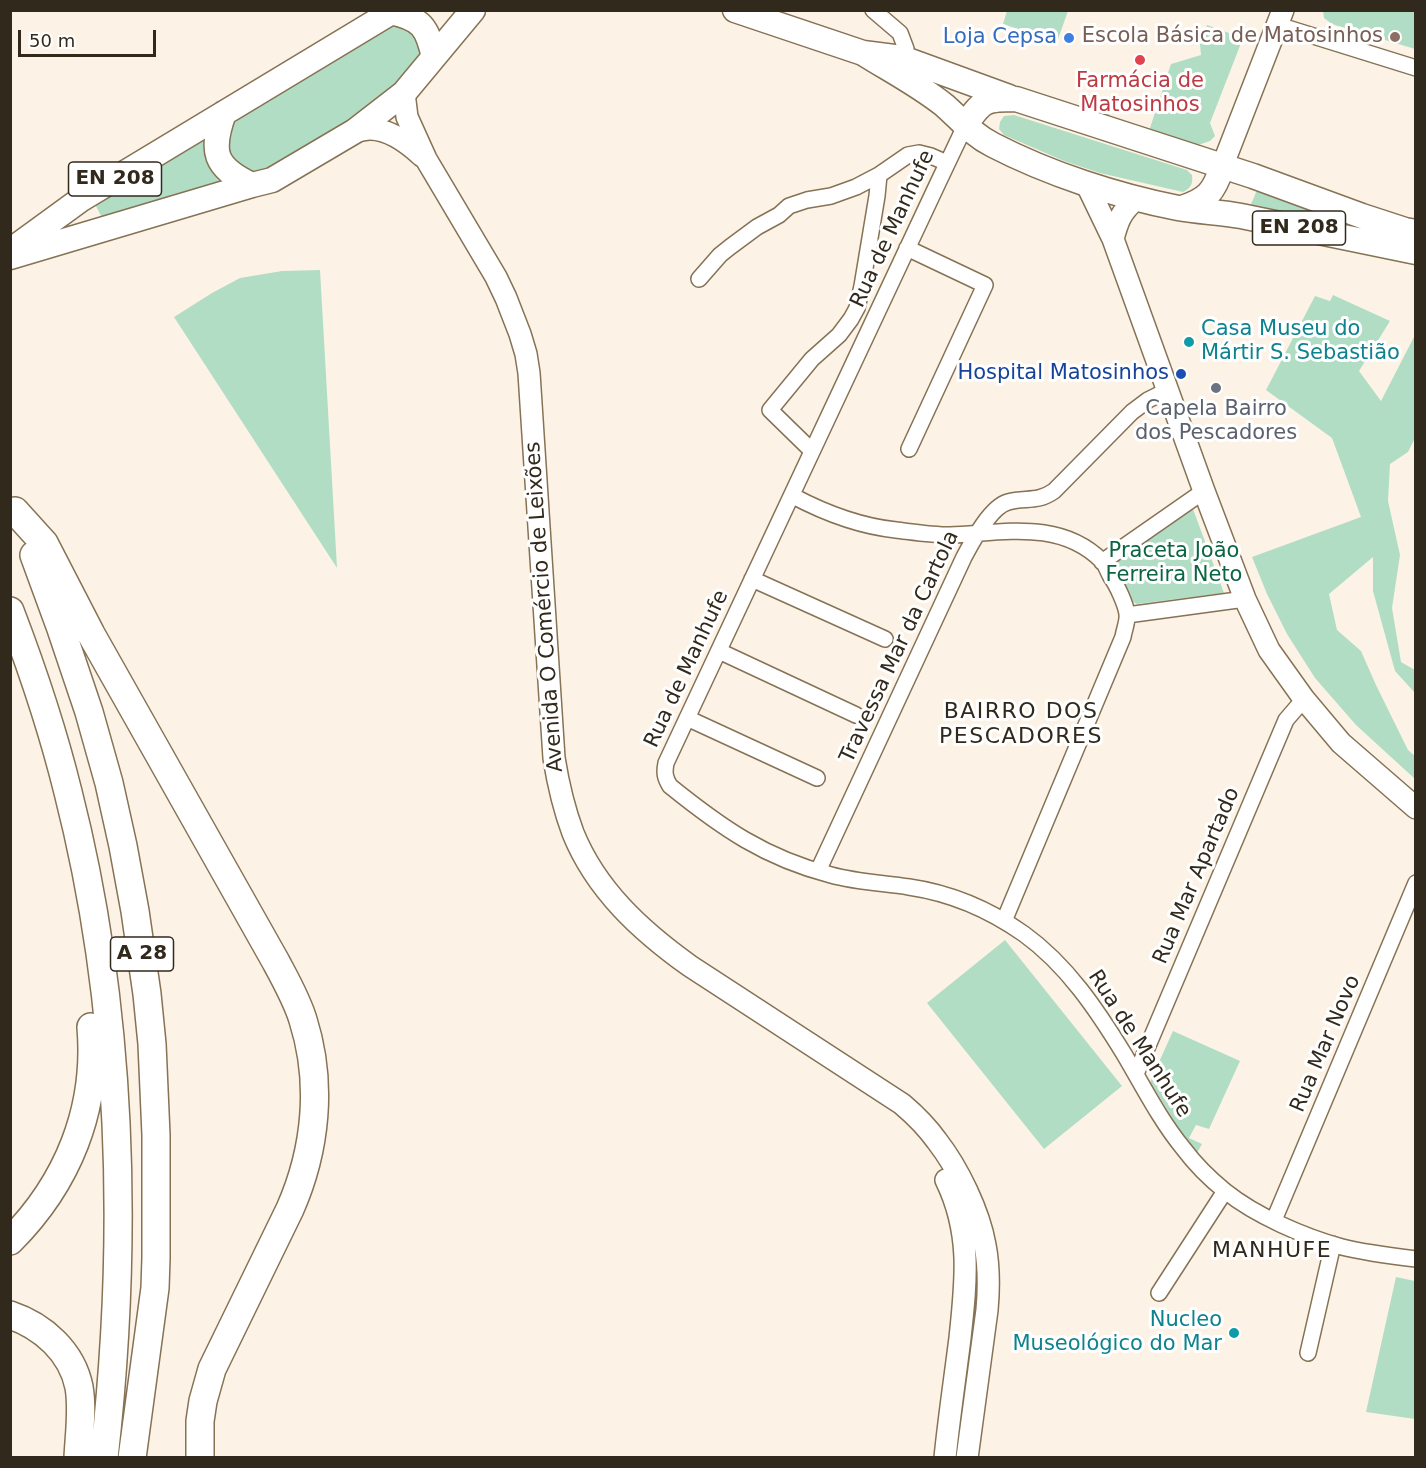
<!DOCTYPE html>
<meta charset="utf-8">
<style>
body{margin:0}
#map{position:relative;width:1426px;height:1468px;overflow:hidden;background:#fcf3e6;font-family:"DejaVu Sans",sans-serif}
canvas{display:block}
.frame{position:absolute;inset:0;border:12px solid #31291c;pointer-events:none}
.scale{position:absolute;left:18px;top:30px;width:138px;height:27px;box-sizing:border-box;border:3px solid #31291c;border-top:0;padding-left:8px;font-size:18px;line-height:21px;white-space:nowrap;color:#31291c;-webkit-text-stroke:4px #fff;paint-order:stroke}
</style>
<div id="map">
<canvas width="1426" height="1468"></canvas>
<div class="frame"></div>
<div class="scale">50 m</div>
</div>
<script>
const c = document.querySelector('canvas').getContext('2d');
c.lineJoin = 'round';
function fill(path, color) { c.fillStyle = color; c.fill(path, 'evenodd'); }
function trace(path, color, width, dash) { c.strokeStyle = color; c.lineWidth = width; c.lineCap = dash ? 'butt' : 'round'; c.setLineDash(dash || []); c.stroke(path); }
function drawText(font, color, halo, rows, align = 'center') {
  c.font = font + ' "DejaVu Sans",sans-serif'; c.lineWidth = 6; c.setLineDash([]); c.textBaseline = 'middle'; c.strokeStyle = halo; c.fillStyle = color; for (const [text, x, y, turn = 0] of rows) {
    c.save(); c.translate(x, y); c.rotate((+turn || 0) * Math.PI / 180); c.textAlign = isNaN(turn) ? turn : align; if (halo) c.strokeText(text, 0, 0); c.fillText(text, 0, 0); c.restore();
  }
}
fill(new Path2D(`
 M1007,11V10L1068,11L1057,42L1003,24Z
 M1323,11L1412,10L1415,12V49L1332,24L1324,18Z
 M390,23L399,24L416,36L421,48L417,63L409,76L362,113L267,172C260,172 253,173 247,171C233,165 223,143 230,129C233,123 239,119 244,115Z
 M1207,25L1243,38L1210,123L1215,136L1210,141L1198,145L1149,131L1171,64L1201,55L1199,34L1205,32Z
 M1088,97L1112,105L1108,119L1084,111Z
 M1014,115L1187,170L1192,175C1193,184 1191,188 1183,192L1100,173L1064,161L1004,135L999,129L1000,122L1004,116Z
 M209,132L229,180L102,218L94,202Z
 M1257,190L1415,239L1249,209Z
 M320,270L337,568L174,317L212,293L240,278L282,271Z
 M1333,295L1390,321L1359,371L1381,401L1415,335V438L1408,452L1390,464L1388,501L1400,555L1392,608L1401,662L1415,670V693L1395,671L1373,591V557L1329,594L1337,630L1361,651L1376,685L1408,750L1415,756V779L1356,725L1315,678L1287,634L1267,594L1252,557L1361,517L1332,438L1266,390L1315,296L1330,301Z
 M1193,509L1224,593L1137,604L1133,602L1116,567V564L1117,560Z
 M1005,940L1122,1086L1044,1149L927,1003Z
 M1173,1031L1240,1061L1209,1129L1196,1125L1189,1138L1202,1144L1197,1153L1178,1127L1150,1082Z
 M1396,1277L1415,1281V1419L1366,1412Z`), '#b2ddc5');
const street = new Path2D(`
 M873,10L900,33L906,49L902,58
 M1278,25L1416,68
 M965,126C864,338 767,552 666,763C664,773 665,778 670,786C722,828 765,858 831,875C856,882 883,883 909,887C950,893 990,910 1024,934C1067,965 1097,1010 1124,1054C1143,1086 1160,1120 1183,1148C1195,1164 1210,1179 1225,1191C1256,1216 1305,1237 1342,1247C1366,1253 1391,1256 1416,1259
 M907,248L985,285L909,449
 M699,279L720,255L730,247L757,227L779,215L789,206L807,200L831,196L856,187L879,175L908,155L919,153L931,156L947,163
 M812,451L770,410L812,359L839,335L851,319L857,308L862,286L877,196L879,175
 M793,496C825,513 859,526 896,530C913,532 932,535 950,535C1003,533 1060,519 1102,561C1106,565 1108,572 1111,577C1117,585 1126,605 1127,614C1128,621 1124,630 1123,637L1004,921
 M1102,562L1204,491
 M752,579L885,639
 M1127,615L1245,599
 M719,651L856,715
 M687,718L817,778
 M818,871L964,557C972,542 990,507 1008,502C1026,497 1037,503 1054,491L1132,412L1148,400L1168,390
 M1136,1074L1286,720L1304,699
 M1274,1220L1416,883
 M1159,1293L1225,1191
 M1308,1353L1333,1244`);
const secondary = new Path2D(`
 M404,93L407,117L426,159L496,277L506,298L520,334L526,354L529,373L554,758C558,783 564,809 573,833C596,890 641,931 690,966L902,1104C915,1115 927,1127 937,1141C958,1168 979,1211 985,1245C989,1266 989,1288 987,1310L967,1458
 M355,131C360,131 365,129 370,129C389,129 408,143 422,156
 M1222,167L1283,10
 M1086,183L1113,239L1204,491L1245,599L1269,650L1304,699L1341,743L1416,808
 M1113,239C1118,220 1121,212 1136,199
 M945,1458C949,1418 955,1378 960,1338C966,1282 972,1233 946,1180`);
const primary = new Path2D(`
 M735,10L863,53L902,58L1009,97
 M391,12C422,19 427,27 434,57
 M863,53C890,70 919,85 944,105C960,119 973,135 993,145C1049,174 1117,196 1178,208C1199,212 1221,212 1241,216C1300,228 1357,240 1416,252
 M224,113C210,152 214,167 252,185
 M965,126C982,100 985,99 1016,99L1253,176L1362,216L1405,230L1416,232
 M1182,208C1207,200 1214,192 1222,167
 M10,251L80,200L395,10
 M10,257L252,185L272,180L355,131L404,93L473,10`);
const highway = new Path2D(`
 M15,511L44,543L91,634L276,962C286,981 297,1000 303,1020C323,1083 316,1150 290,1209L212,1369L203,1401L200,1421V1458
 M34,555L60,626L89,712L109,783L123,846L135,911L147,994L152,1044L156,1135V1258L155,1288L132,1458
 M10,611C33,671 53,731 68,792C123,1007 129,1238 104,1458
 M10,1241C68,1183 98,1109 91,1027
 M10,1315C43,1326 72,1352 79,1387C83,1410 79,1435 78,1458`);
trace(street, '#867254', 18);
trace(secondary, '#867254', 24);
trace(primary, '#867254', 27);
trace(highway, '#867254', 30);
trace(street, '#fff', 15);
trace(secondary, '#fff', 21);
trace(primary, '#fff', 24);
trace(highway, '#fff', 27);
for (const [x, y, r, color] of [
 [1395,37,6,"#8d6e63"],
 [1069,38,6,"#3f7fe0"],
 [1140,60,6,"#e0444e"],
 [1189,342,6,"#0f9aa8"],
 [1181,374,6,"#1a4fb4"],
 [1216,388,6,"#6b7280"],
 [1234,1333,6,"#0f9aa8"]
]) { const dot = new Path2D(); dot.arc(x, y, r, 0, 2 * Math.PI); c.fillStyle = color; c.fill(dot); trace(dot, '#fff', 2); }
for (const [x, y, w] of [
 [115,179,93],
 [1299,228,93],
 [142,954,63]
]) { const box = new Path2D(); box.roundRect(x - w / 2, y - 17, w, 34, 4.5); c.fillStyle = '#fff'; c.fill(box); trace(box, '#31291c', 1.5); }
drawText('bold 20px', '#31291c', null, [
 ["EN 208",115,179],
 ["EN 208",1299,228],
 ["A 28",142,954]
]);
drawText('21px', '#785e54', '#fff', [
 ["Escola Básica de Matosinhos",1383,37]
], 'right');
drawText('21px', '#366cbe', '#fff', [
 ["Loja Cepsa",1057,38]
], 'right');
drawText('21px', '#be3a42', '#fff', [
 ["Farmácia de",1140,82],
 ["Matosinhos",1140,106]
]);
drawText('21px', '#31291c', '#fff', [
 ["Rua de Manhufe",893,229,-65],
 ["Avenida O Comércio de Leixões",545,607,-94],
 ["Travessa Mar da Cartola",900,647,-65],
 ["Rua de Manhufe",687,669,-65],
 ["Rua Mar Apartado",1197,876,-67],
 ["Rua de Manhufe",1139,1044,57],
 ["Rua Mar Novo",1326,1044,-67]
]);
drawText('21px', '#0d838f', '#fff', [
 ["Casa Museu do",1201,330],
 ["Mártir S. Sebastião",1201,354],
 ["Nucleo",1222,1321,"right"],
 ["Museológico do Mar",1222,1345,"right"]
], 'left');
drawText('21px', '#164399', '#fff', [
 ["Hospital Matosinhos",1169,374]
], 'right');
drawText('21px', '#5b616d', '#fff', [
 ["Capela Bairro",1216,410],
 ["dos Pescadores",1216,434]
]);
drawText('21px', '#0c6542', '#fff', [
 ["Praceta João",1174,552],
 ["Ferreira Neto",1174,576]
]);
c.letterSpacing = '1.5px';
drawText('22px', '#31291c', '#fff', [
 ["BAIRRO DOS",1021,712],
 ["PESCADORES",1021,737],
 ["MANHUFE",1272,1251]
]);
c.letterSpacing = '0px';
</script>
